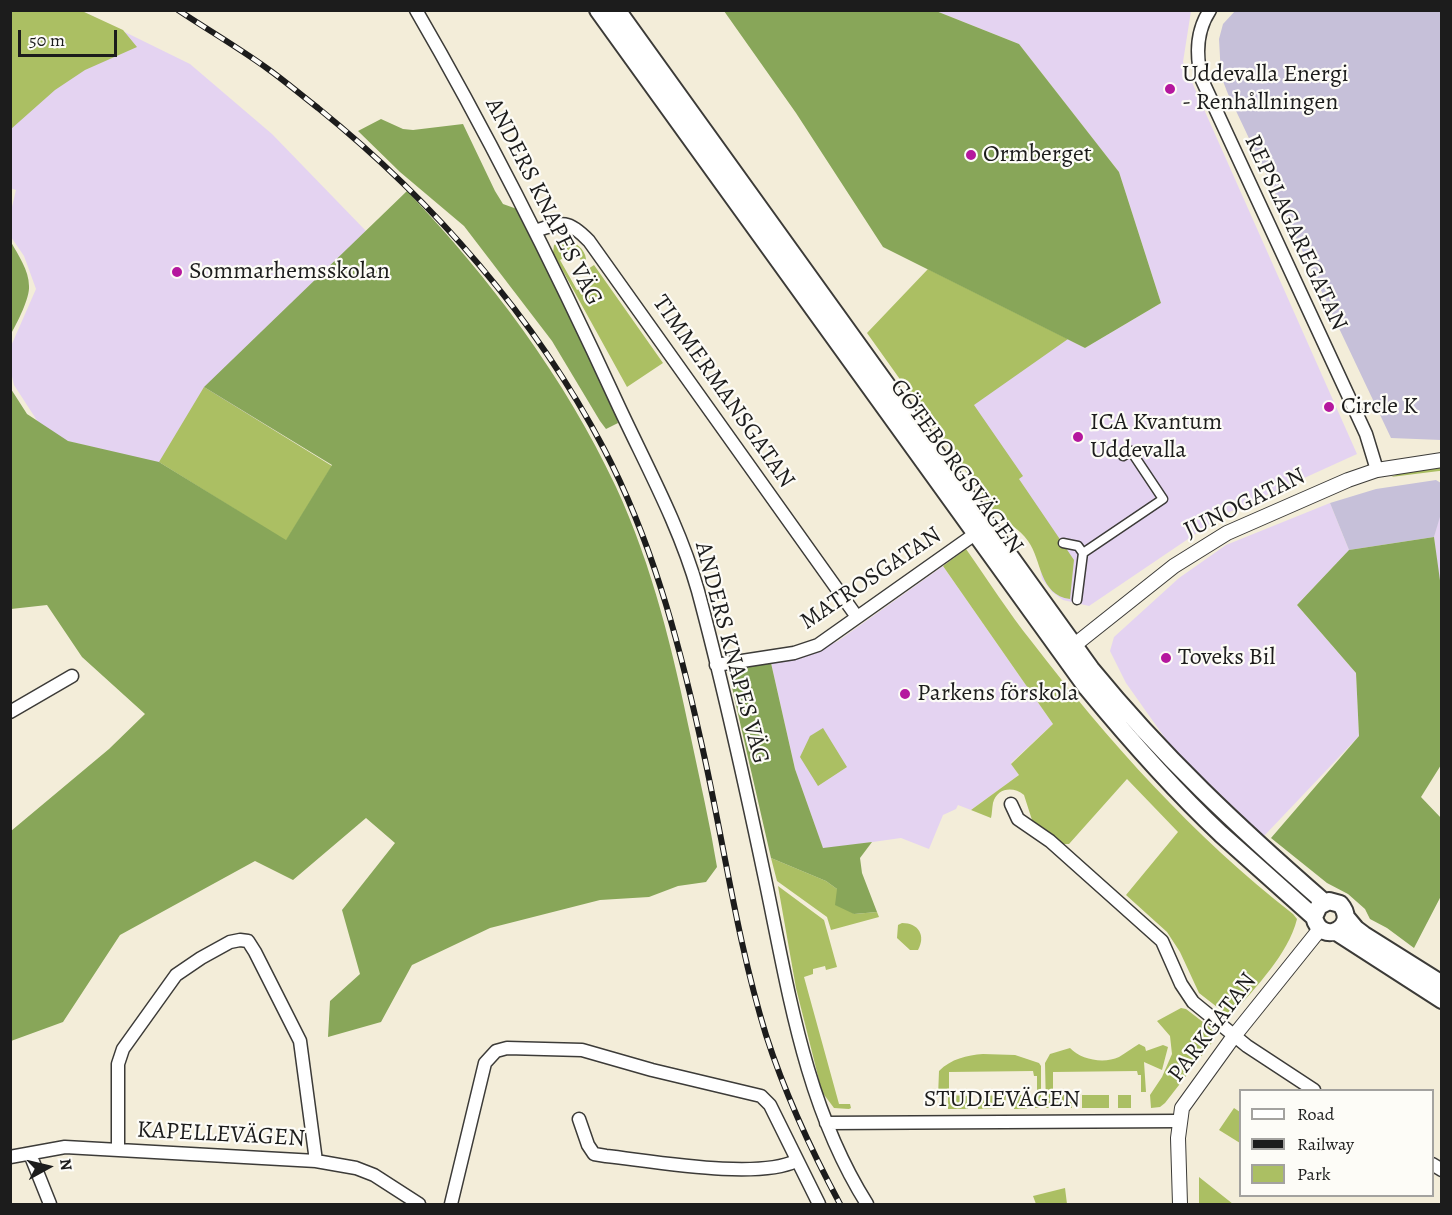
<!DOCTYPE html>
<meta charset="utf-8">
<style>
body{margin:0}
#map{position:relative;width:1452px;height:1215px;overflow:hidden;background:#f3edd9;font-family:Alegreya,serif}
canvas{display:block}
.frame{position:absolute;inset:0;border:12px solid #1c1c1c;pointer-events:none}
.legend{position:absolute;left:1239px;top:1089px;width:195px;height:108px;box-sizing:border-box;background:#fdfcf7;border:2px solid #a3a29f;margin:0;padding:8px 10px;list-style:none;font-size:18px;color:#1c1c1c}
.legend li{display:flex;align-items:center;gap:12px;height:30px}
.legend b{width:30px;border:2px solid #a3a29f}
.north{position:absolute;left:18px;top:1137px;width:60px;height:60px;-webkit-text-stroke:4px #fdfcf7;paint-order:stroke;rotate:82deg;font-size:16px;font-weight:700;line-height:24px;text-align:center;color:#1c1c1c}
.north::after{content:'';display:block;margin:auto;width:21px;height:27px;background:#1c1c1c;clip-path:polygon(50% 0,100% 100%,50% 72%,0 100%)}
.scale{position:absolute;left:18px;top:30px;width:99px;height:27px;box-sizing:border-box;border:3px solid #1c1c1c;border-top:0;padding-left:8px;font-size:18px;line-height:21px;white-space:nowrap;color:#1c1c1c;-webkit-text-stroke:4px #fdfcf7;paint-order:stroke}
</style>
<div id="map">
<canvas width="1452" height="1215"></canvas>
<div class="frame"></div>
<ul class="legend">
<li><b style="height:8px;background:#fff"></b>Road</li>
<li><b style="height:8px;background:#1c1c1c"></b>Railway</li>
<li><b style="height:16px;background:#abbf63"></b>Park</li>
</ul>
<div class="north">N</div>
<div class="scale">50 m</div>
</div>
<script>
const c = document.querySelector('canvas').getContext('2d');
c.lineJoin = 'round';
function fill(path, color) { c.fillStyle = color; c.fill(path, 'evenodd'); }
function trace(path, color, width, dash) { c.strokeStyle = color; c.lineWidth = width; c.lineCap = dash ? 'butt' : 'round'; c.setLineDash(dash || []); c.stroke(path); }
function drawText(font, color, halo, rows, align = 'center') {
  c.font = font + ' Alegreya,serif'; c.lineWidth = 4.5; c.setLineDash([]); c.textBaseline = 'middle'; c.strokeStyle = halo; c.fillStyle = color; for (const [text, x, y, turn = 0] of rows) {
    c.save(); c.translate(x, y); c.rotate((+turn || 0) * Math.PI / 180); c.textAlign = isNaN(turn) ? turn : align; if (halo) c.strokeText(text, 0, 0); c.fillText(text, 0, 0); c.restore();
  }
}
fill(new Path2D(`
 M10,11H82L190,64L272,134L366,231L205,387L331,466L158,463L47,436L14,385L11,372V346L36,289L24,256L11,237V211L16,190L10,188Z
 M936,11H1191L1183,62L1357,454L1225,514L1089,606L1063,600L1052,592L1042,579L1037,552L1029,538L927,409L1046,328L1085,348L1161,303L1119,172L1019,44Z
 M1330,503L1349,550L1297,605L1356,673L1359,736L1264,836L1172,748L1126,683L1110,651L1114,637L1179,578L1226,545Z
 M1441,510V595L1434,537Z
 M943,566L1053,724L1011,763L1019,775L971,810L958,805L956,809L943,815L929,849L901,838L823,849L795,769L771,663L817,651L838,641Z`), '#e4d3f1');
fill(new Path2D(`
 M1235,11H1441V440L1391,438L1228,94L1221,76L1219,39L1223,24Z
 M1436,480L1441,483L1442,510L1434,537L1349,550L1330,503L1376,489Z`), '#c6c0d9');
fill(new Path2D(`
 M11,10L82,11L123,30L137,47L85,70L55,90L11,129Z
 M565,240C575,241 585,249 586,259L583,263L575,251L560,260L577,290L595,280L588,269L594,265L663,363L627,387L553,253L554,245Z
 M928,269L1068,339L974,405L1023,476L1019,479L1074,560L1070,599C1039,595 1042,560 1028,541C1020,529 1007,523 996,514L867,333Z
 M204,387L332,466L286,541L159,462Z
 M1441,467V471H1439L1391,477L1404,472Z
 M966,549C988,580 1008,612 1032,642C1108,741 1194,837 1293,914L1297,919C1288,955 1256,986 1233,1014H1226L1199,993L1180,952L1167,932L1126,895L1178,832L1127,779L1069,844H1062L1032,820L1024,795C1013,786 997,788 993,803C992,808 992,814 991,818L971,810L1019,775L1011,764L1053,724L943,566Z
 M823,728L847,767L818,786L800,757L810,736Z
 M771,858L826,881L837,889L854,914L877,912L879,917L831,930L827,917L777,881Z
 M778,886L824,920L837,967L826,970L825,966L813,969V974L804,977L839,1104H850L851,1108L849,1109L834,1108L822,1092L796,988Z
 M902,923C919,923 926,936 918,950H910L897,938L898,925Z
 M1181,1008L1186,1009L1212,1029L1214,1040L1165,1103L1160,1107L1151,1108L1150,1095L1162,1077L1172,1054L1170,1036L1157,1021Z
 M1139,1044L1145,1047L1146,1051L1163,1045L1168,1047L1162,1070L1144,1062L1146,1092H1141V1075H1138L1137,1071L1053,1072V1095H1072V1108H1046L1045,1063L1050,1054L1070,1048C1081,1060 1104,1064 1119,1057C1126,1053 1132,1048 1139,1044Z
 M983,1054L1015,1055L1039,1063L1041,1066V1108H1035L1034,1099H1037V1076H1034L1033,1071L949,1072V1095L968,1096V1109H948V1097H938L939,1071C951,1059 967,1055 983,1054Z
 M1006,1095L1005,1108L978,1109V1096Z
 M1014,1095H1027V1109H1014Z
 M1082,1095H1109V1108H1082Z
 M1118,1095H1131V1108H1118Z
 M1234,1108L1240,1112V1143L1219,1130Z
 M1199,1177L1233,1204H1199Z
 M1065,1188L1067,1204H1036L1033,1196Z`), '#abbf63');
fill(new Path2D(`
 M724,11H936L1019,44L1119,172L1161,303L1085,348L883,247L796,113Z
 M381,119L403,129L413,130L463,124L495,191L503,204L517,209L531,235L614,407L618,423L606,429L600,421L552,341L464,226L400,172L358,131Z
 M407,191C490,278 565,378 616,487C653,567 673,652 691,738C700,781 710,824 717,867L706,882L678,886L649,897L600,900L490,928L412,965L381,1022L328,1037L330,1001L360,974L342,910L395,843L366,818L293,880L255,861L120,935L63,1022L11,1041V831L109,749L145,714L82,657L47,605L11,609V389L27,414L68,441L159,462L286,540L332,465L204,387Z
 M11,242C18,255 29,270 29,286C30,298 17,323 11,334Z
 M1434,537L1442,595L1441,765L1421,797L1441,818V896L1414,948L1387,928L1370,919L1365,909L1348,894L1327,883L1271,838L1359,736L1356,673L1297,605L1349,550Z
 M771,663L795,769L823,848L872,842L860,858L862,873L877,912L854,914L835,905L837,889L826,881L771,858L728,670Z`), '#88a659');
const pedestrian = new Path2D(`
 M1063,543L1078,546L1083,553
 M1077,600L1083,553L1163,499L1131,451L1123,456`);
const minor = new Path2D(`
 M416,10C491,139 557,272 619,407C647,467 680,527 698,591C723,684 744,779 764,874C788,987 804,1104 867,1204
 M1210,10C1196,31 1196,57 1202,80L1366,434L1377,470
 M535,231C562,222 568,219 589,241L857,617
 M716,665L794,653L818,645L975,534
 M10,712L72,676
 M1011,804L1018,819L1050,841L1162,941L1181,984L1193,1002L1247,1046L1314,1090
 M579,1119L588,1145L594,1154L606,1156C652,1161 756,1180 796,1161
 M826,1123L1179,1121
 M118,1150V1064L123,1049L176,975L201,958L230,942L240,940L248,941L255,952L300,1041L316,1161
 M30,1154L50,1204
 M10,1157L65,1147L316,1161L356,1168L374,1175L419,1204
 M1432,1164L1442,1170
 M451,1204L485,1063L496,1051L507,1048L582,1050L652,1070L761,1096L770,1105L819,1204`);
const tertiary = new Path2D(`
 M1067,651L1174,566L1227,533L1348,480L1377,470L1442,460
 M1180,1204L1178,1138L1182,1108L1234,1036L1320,929`);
const secondary = new Path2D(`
 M598,10L1087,688C1129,739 1173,789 1221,834C1252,862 1283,889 1314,917C1321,947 1360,927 1340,904L1329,901L1319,906L1314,917
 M617,10L1091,669C1162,756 1239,828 1324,902
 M1346,917L1356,929L1364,935L1442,984
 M1335,931L1442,1000`);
trace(pedestrian, '#3c3b38', 11);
trace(minor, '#3c3b38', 15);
trace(tertiary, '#3c3b38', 16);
trace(secondary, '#3c3b38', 20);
trace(pedestrian, '#fff', 8);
trace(minor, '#fff', 12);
trace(tertiary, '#fff', 14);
trace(secondary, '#fff', 16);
const rail = new Path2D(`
 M178,10C208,30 239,48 268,69C285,81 301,95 318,108C433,201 535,317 604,449C651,539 678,638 700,737C723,836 736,938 766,1035C785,1094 811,1150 840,1204`);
trace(rail, '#1c1c1c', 6);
trace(rail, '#fdfcf7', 4, [11]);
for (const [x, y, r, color] of [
 [1170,89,6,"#b5179e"],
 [971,155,6,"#b5179e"],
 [177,272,6,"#b5179e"],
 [1329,407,6,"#b5179e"],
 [1078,437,6,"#b5179e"],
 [1166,658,6,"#b5179e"],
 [905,694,6,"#b5179e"]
]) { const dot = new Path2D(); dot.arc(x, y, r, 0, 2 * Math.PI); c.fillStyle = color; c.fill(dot); trace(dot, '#fdfcf7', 2); }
drawText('24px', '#1c1c1c', '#fdfcf7', [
 ["Uddevalla Energi",1182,75],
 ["- Renhållningen",1182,103],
 ["Ormberget",983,155],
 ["Sommarhemsskolan",189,272],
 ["Circle K",1341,407],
 ["ICA Kvantum",1090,423],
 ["Uddevalla",1090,451],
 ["Toveks Bil",1178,658],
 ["Parkens förskola",917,694]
], 'left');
drawText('24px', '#1c1c1c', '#fdfcf7', [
 ["ANDERS KNAPES VÄG",543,202,63],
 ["REPSLAGAREGATAN",1295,233,65],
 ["TIMMERMANSGATAN",723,392,55],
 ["GÖTEBORGSVÄGEN",956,467,54],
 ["JUNOGATAN",1245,504,-26],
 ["MATROSGATAN",871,579,-34],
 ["ANDERS KNAPES VÄG",731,653,75],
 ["PARKGATAN",1213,1028,-53],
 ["STUDIEVÄGEN",1002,1100],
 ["KAPELLEVÄGEN",221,1135,3]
]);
</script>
